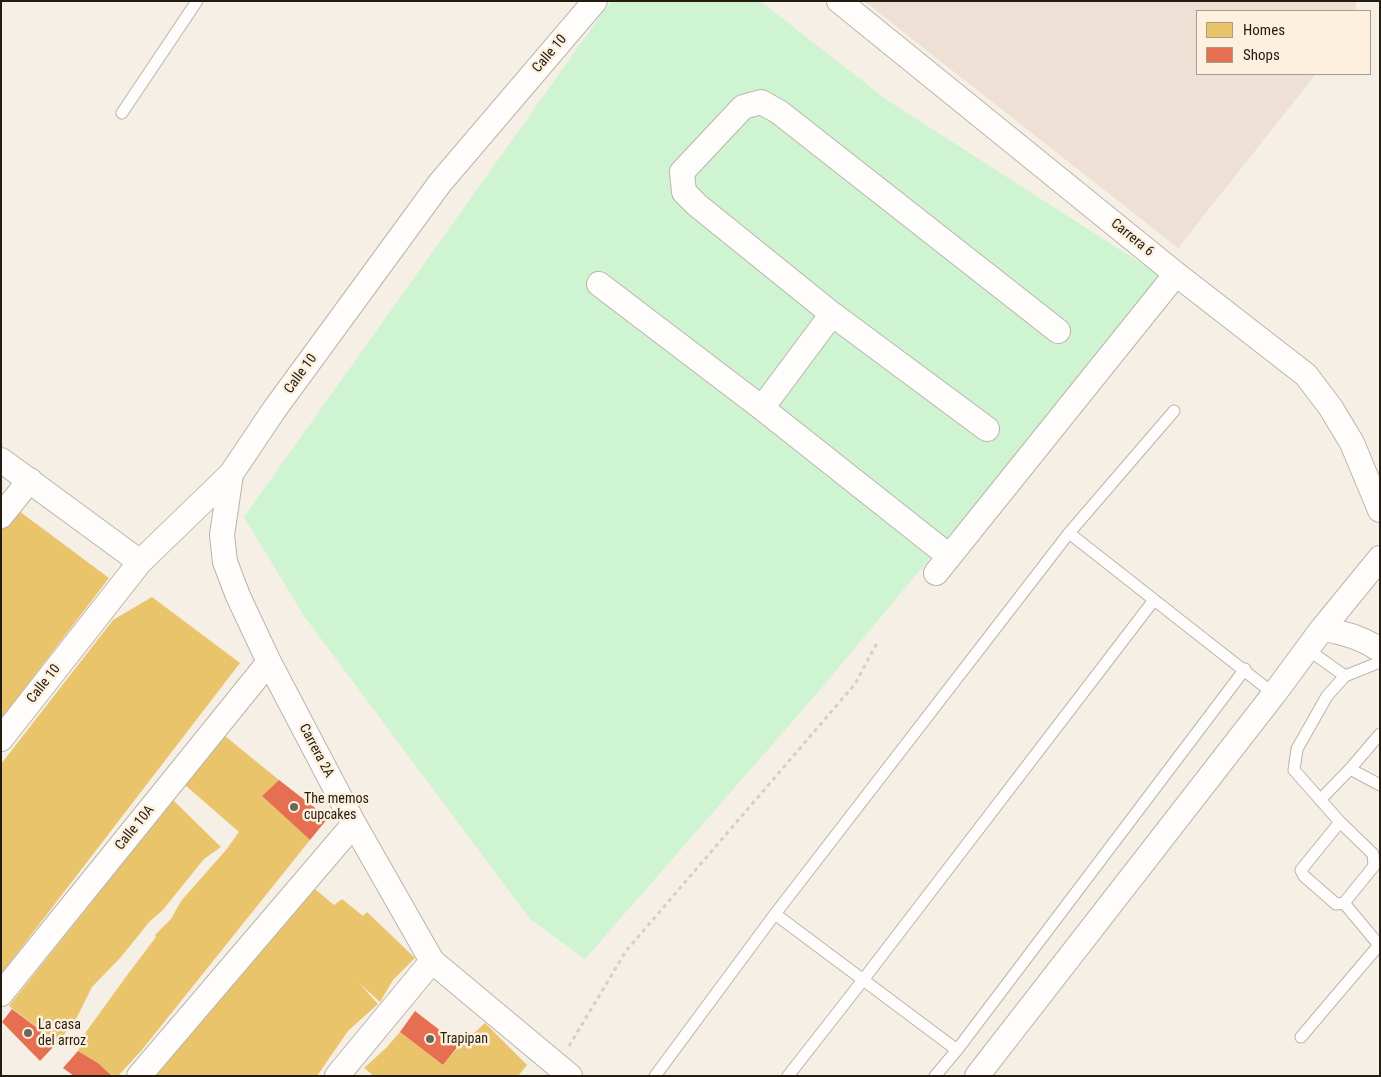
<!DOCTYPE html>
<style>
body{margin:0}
#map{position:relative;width:1381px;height:1077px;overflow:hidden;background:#f6efe5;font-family:"Roboto Condensed",sans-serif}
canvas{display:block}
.frame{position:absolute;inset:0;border:2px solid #231c11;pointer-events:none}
.legend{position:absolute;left:1196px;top:10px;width:175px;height:65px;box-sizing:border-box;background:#fdf0de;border:1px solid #a69b8c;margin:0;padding:6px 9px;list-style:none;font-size:15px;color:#231c11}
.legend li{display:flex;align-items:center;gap:10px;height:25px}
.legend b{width:25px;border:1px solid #a69b8c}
</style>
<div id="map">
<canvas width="1381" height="1077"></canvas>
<div class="frame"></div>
<ul class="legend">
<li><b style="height:14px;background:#e9c46a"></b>Homes</li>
<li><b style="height:14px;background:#e76f51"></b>Shops</li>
</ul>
</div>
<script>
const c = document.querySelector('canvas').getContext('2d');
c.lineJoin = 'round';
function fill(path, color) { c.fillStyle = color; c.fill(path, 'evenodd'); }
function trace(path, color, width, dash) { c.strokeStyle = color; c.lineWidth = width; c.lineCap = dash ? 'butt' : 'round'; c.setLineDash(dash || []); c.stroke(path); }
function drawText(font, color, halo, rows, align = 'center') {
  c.font = font + ' "Roboto Condensed",sans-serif'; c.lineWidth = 5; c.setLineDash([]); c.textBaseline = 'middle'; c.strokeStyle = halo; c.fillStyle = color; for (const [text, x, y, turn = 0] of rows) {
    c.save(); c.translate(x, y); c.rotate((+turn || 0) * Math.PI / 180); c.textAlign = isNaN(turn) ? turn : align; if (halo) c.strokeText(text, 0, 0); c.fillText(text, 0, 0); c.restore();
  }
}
fill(new Path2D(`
 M864,1H1356V11H1197V74H1316L1178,248Z`), '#efe0d6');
fill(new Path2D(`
 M611,1H760L887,100L1164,278L813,698L585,959L530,919L304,616L244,517Z`), '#cff4d1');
fill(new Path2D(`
 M15,508L109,578L1,719V527Z
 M152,597L240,663L1,974V764L113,620Z
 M225,736L279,780L262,796L310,840L141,1051L118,1076H112L98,1063L78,1051L86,1032L128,974L156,937L155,935L171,919L181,901L226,850L239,832L185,785Z
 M173,800L221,847L204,859L162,911L150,921L121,957L92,987L75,1021L57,1043L9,1006Z
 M310,885L334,905L342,899L363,916L367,912L415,958L393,980L380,1002L359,983L378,1004L348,1031L317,1076H147L157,1063L163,1068L181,1045L203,1012Z
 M485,1023L527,1065L518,1076H374L364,1068L386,1048L400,1032L443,1065L454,1052Z`), '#e9c46a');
fill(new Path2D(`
 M279,780L328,818L310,840L262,796Z
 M12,1009L57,1043L40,1061L2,1022Z
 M415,1011L459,1045L443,1065L400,1032Z
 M78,1051L98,1063L112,1076H74L63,1068Z`), '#e76f51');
const service = new Path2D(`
 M122,113L197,1
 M1069,533L1274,694
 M1307,649L1345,676
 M1350,769L1380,785
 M1320,800L1350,769L1380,734
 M1340,822L1301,870L1304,876L1336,904L1344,903L1374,866L1373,854L1340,822L1294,770L1297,749L1327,696L1345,676L1380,662
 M775,914L957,1050
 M1301,1037L1379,945L1344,903
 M655,1076L775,914L1069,533L1174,411
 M788,1076L863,980L1154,600
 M935,1076L957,1050L1245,669`);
const minor = new Path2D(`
 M839,1L1176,274L1306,375L1331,408L1352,443L1380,510
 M599,284L762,408L949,556
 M762,408L832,314
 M987,429L832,314L697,205L684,192L682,172L743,107L761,102L779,112L1058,331
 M1,460L140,562
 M231,474L222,535L225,562L238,596L269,662L354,824L432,961L570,1076
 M1,516L30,480
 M936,573L1176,274
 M1322,629C1342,632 1363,638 1380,650
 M1,739L140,562L231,474L274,410L440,183L595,1
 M1,994L269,662
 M139,1076L354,824
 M337,1076L432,961
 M977,1076L1274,694L1322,629L1380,558`);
trace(service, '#bbb4ab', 13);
trace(minor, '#bbb4ab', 26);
trace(new Path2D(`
 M569,1046L626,951L855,684L877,643`), '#d2d0cc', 3, [4, 4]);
trace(service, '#fefdfb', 11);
trace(minor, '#fefdfb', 24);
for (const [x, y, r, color] of [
 [294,807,5,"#6d665b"],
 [28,1033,5,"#6d665b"],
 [430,1039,5,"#6d665b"]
]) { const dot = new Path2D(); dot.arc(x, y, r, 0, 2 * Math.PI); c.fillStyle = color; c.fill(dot); trace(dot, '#fdf0de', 2); }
drawText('14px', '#231c11', '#fdf0de', [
 ["Calle 10",550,54,-50],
 ["Carrera 6",1132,238,39],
 ["Calle 10",301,374,-54],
 ["Calle 10",44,684,-52],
 ["Carrera 2A",316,751,62],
 ["Calle 10A",135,828,-51]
]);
drawText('14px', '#231c11', '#fdf0de', [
 ["The memos",304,799],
 ["cupcakes",304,815],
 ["La casa",38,1025],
 ["del arroz",38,1041],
 ["Trapipan",440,1039]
], 'left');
</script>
